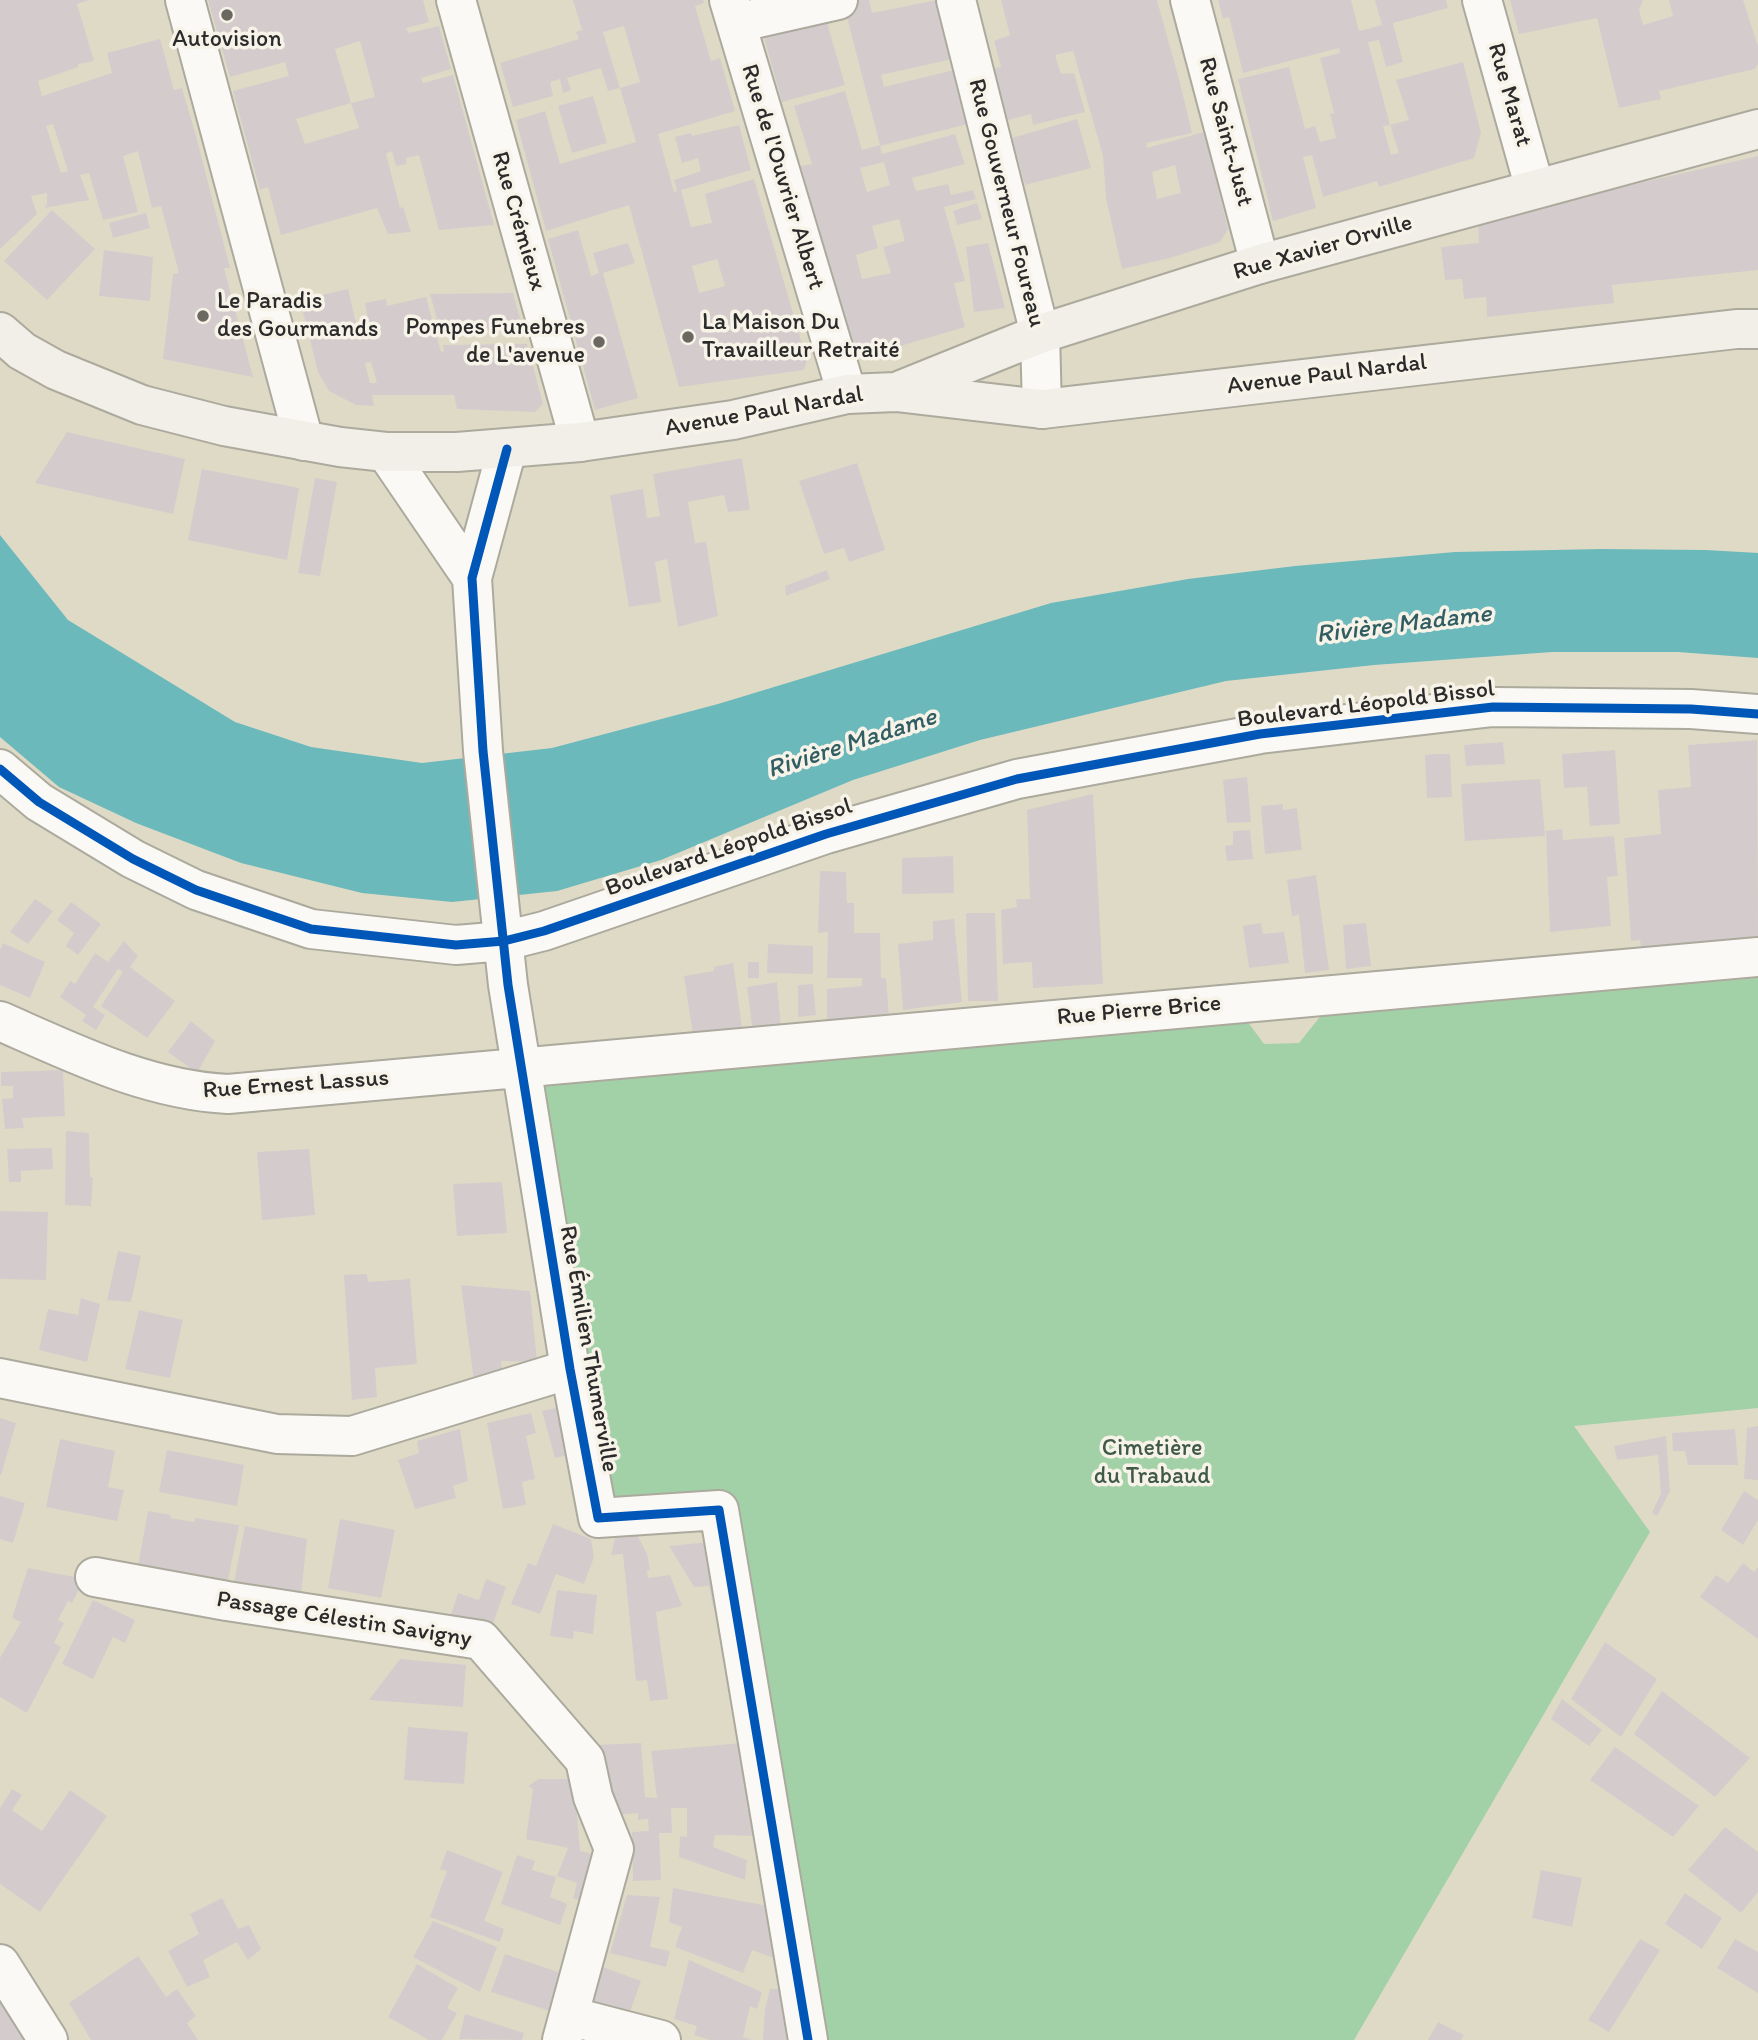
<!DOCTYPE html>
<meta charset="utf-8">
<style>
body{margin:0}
canvas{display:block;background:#dedac6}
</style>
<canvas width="1758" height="2040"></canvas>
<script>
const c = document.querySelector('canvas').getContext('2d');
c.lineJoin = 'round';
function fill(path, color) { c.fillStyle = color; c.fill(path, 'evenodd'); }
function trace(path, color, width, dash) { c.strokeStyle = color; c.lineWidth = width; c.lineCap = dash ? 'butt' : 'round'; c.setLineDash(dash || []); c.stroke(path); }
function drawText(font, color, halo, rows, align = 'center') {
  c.font = font + ' Itim,sans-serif'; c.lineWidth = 7; c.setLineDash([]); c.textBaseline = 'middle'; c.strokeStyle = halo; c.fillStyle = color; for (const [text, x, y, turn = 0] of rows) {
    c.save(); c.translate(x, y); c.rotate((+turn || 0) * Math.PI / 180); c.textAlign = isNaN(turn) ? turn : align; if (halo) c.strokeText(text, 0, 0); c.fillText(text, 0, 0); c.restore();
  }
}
fill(new Path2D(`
 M1758,978V1408L1574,1426L1650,1532L1354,2040H821L729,1498L611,1504L544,1085L1247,1021L1264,1044L1299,1043L1323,1013Z`), '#a3d1a7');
fill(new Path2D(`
 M0,535L68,620L235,722L311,747L422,763L552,748L718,704L1051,603L1188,579L1295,566L1455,552L1602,549L1706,550L1758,553V658L1678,652H1552L1374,665L1226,681L980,740L853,780L661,860L557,891L452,902L362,893L241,863L136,823L59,787L0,737Z`), '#6cb9bc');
fill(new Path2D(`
 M0,0H89L77,4L94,61L78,64V67L38,81L42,96L112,73L107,53L160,39L174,90L182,88L196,136L230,268H224L253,377L163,359L173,274L179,273L161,206L152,208L138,151L123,156L138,212L103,220L89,173L80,175L89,200L44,208L47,205V193L31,196L37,214L0,249ZM53,124L68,171L61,173L46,126Z
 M208,0H423L429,22L406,28L409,33L439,26L451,69L421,78L423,83L453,75L494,225L439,230L419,155L406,158L407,164L396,166L392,151L386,154L400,208L403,207L411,232L388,234L377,208L281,235L268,187L260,190L233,91L289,76L285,62L230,77ZM360,41L375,97L351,103L359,128L305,144L296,119L351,103L335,49Z
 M573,0H703L704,3L695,6L711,61L720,58L735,111L658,134L674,192L677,191L674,180L701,171L698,158L682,163L675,137L691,133L692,136L739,125L751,170L681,190L691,227L712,223L705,194L754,179L807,361L804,370L679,387L629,205L546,231L516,120L545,111L560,164L636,142L620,88L608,91L601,68L567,78L571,90L563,93L560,79L550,82L553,96L513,107L500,63L579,39L576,32L582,30ZM624,26L640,82L620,88L603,32ZM717,259L725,286L699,293L692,266Z
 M855,0H869L872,13L937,0L952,59L881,75L884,87L954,70L968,124L880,146L882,154L955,134L965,164L912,178L916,191L948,184L951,195L973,190L976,199L944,207L965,281L954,283L965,327L856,359L801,166L812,164L794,106L845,91L862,150L880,145L843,2ZM884,162L890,185L867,192L860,168ZM899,219L905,241L883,247L891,273L862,279L856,255L878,248L872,226Z
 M1001,0H1157L1180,83L1192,133L1146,143L1147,148L1204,132L1228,229L1220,242L1170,258L1122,269L1106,198L1103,156L1073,51L1055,55L1061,74L1074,73L1085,112L1033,125L1031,114L1008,120L993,69L1001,67L994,41L1010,35ZM1175,165L1181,193L1157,199L1152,172Z
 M1218,0H1351L1359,31L1382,25L1375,0H1446L1448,8L1393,23L1403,62L1386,67L1379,40L1368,42L1390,125L1383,126L1391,155L1399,153L1390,125L1409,120L1396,80L1463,62L1481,133L1474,158L1379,187L1377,181L1323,197L1312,155L1303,157L1316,208L1273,221L1238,79L1289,67L1305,129L1315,126L1320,142L1336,138L1330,114L1334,113L1320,58L1340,53L1339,48L1243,73L1229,17L1223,19Z
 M1510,0H1643L1639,10L1643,25L1673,16L1669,0H1743L1758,46V64L1755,69L1659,91L1661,99L1619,108L1597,18L1519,34Z
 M824,12L845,85L782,102L762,30Z
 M593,96L607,143L572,153L558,106Z
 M1077,119L1091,168L1025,185L1012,138Z
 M1758,156V270L1612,285L1614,303L1487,317L1486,297L1464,299L1462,279L1445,280L1441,247L1479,243L1478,220Z
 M977,203L982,219L957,225L953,211Z
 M52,210L95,249L47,300L4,261Z
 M146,213L150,228L113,238L109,223Z
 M578,230L591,276L599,273L593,253L628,243L635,263L603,273L638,398L595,410L548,239Z
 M988,243L1005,308L974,312L966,247Z
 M104,250L153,257L150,301L99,296Z
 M348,289L358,332L370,329L365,303L386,299L387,306L426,297L441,352L444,351L443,345L527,344L543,404L535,412L457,409L454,395H372L374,406L356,405L329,391L318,372L300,300ZM371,362L377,383H370L365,363Z
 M513,293L523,330H440L430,294Z
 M67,432L185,459L173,514L35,483Z
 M742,458L750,510L728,512L724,495L688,502L695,543L706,542L718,616L678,627L667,559L655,562L661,602L629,607L610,495L643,489L647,518L660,516L653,474Z
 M857,463L885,550L849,562L844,548L824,554L799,481Z
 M202,469L299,488L287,560L188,540Z
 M315,478L337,482L320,576L298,573Z
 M827,570L830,579L786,596L785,586Z
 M1757,740L1758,937L1641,947L1640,940L1631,941L1624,838L1661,834L1658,790L1691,787L1688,745Z
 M1503,742L1505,764L1466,766L1464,745Z
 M1615,750L1620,824L1590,826L1587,787L1564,788L1562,754Z
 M1434,754H1450L1452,797L1427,798L1425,755Z
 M1247,777L1251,822L1227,823L1223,780Z
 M1540,779L1545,836L1465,841L1461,784Z
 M1093,794L1103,984L1033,988L1032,962L1003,964L1001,910L1017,907L1016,899H1030L1027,810Z
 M1283,804V810L1297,808L1302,850L1265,854L1261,806Z
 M1562,829L1563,840L1614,836L1618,876L1607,877L1611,926L1550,932L1546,831Z
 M1250,830L1253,859L1227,861L1225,846L1233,845V831Z
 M953,856L954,893L902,894V858Z
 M820,871L846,872L847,903H854V933H880L881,978H886L889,1017L827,1024V989L862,986V978H827L828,932L818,933Z
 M1316,875L1329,970L1305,973L1299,915L1292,916L1287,880Z
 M35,899L53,911L28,944L10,932Z
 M71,902L101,924L78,955L66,946L74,933L57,920Z
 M966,913H995L998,1001H968Z
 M954,919L962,1002L903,1010L898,944L933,940V921Z
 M1261,923L1263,934L1284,932L1289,963L1249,968L1243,926Z
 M1366,923L1371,966L1346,969L1343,925Z
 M124,941L138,956L130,967L175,1001L147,1038L101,1006L123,972L118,969L93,1007L105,1015L96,1030L82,1021L86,1015L60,997L70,981L75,984L95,953L108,962Z
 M3,943L45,962L30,998L0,985V950Z
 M768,944L813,946V974L767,973Z
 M748,962H759V978H748Z
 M733,963L743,1034L694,1041L684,976L714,971V967Z
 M777,982L781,1029L753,1033L747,987Z
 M813,984L816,1015L798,1017V985Z
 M191,1021L215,1041L197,1073L168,1052Z
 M63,1070L65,1116L22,1118L24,1128L5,1129L2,1099L13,1098V1086H1V1072Z
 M66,1131L89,1133L90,1177L93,1178L91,1206L65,1205Z
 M52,1148L53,1169L21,1171V1182H9L7,1149Z
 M309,1149L315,1215L262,1220L257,1152Z
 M502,1182L507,1233L457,1236L453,1184Z
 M0,1211L48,1212L46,1280L0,1279Z
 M118,1251L141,1256L131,1302L107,1300Z
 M367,1274L368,1282L410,1279L417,1364L375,1368L377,1397L352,1400L344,1275Z
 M461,1285L530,1291L537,1362L501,1361L503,1379L475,1388Z
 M81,1298L100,1304L87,1362L39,1350L48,1309L78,1315Z
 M139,1310L183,1320L170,1378L125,1369Z
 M570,1405L578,1453L555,1458L542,1411Z
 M531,1413L536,1433L526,1436L535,1479L522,1482L526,1505L503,1509L487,1423Z
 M0,1418L16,1423L1,1475H0Z
 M1758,1426V1480L1744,1479L1747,1428Z
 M460,1429L468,1481L453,1486L456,1498L415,1509L398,1460L419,1453L417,1441Z
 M1735,1429L1738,1465H1688L1685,1451H1673L1672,1433Z
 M1666,1436L1670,1491L1657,1516L1652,1513L1661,1493L1658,1455L1617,1460L1614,1446Z
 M60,1439L115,1451L108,1487L124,1490L117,1521L46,1507Z
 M167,1450L244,1465L237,1506L159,1492Z
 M1744,1491L1758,1500V1520L1743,1545L1721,1530Z
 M0,1496L25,1503L13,1543L0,1539Z
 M148,1511L171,1515L170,1518L194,1522L195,1518L239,1525L228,1580L185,1572L184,1580L137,1571Z
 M340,1519L395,1530L381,1598L328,1588Z
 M553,1524L591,1539L594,1557L584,1584L556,1574L540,1614L511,1604L528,1563L536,1566Z
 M245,1526L307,1539L300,1603L232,1592Z
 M634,1529L647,1554L650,1570L647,1571L648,1578L670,1575L682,1606L656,1612L668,1699L650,1701L647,1680L636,1681L623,1554L611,1555L617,1530Z
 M720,1541L732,1605L713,1607L709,1586L694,1587L669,1546Z
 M1743,1563L1754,1572L1758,1567V1639L1700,1597L1716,1575L1728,1583Z
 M28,1568L84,1579L72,1603L68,1601L58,1620L64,1623L54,1643L61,1647L27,1713L0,1697V1658L21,1622L12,1618Z
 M486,1579L506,1587L491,1629L451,1615L458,1593L479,1600Z
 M557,1590L597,1595L593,1634L574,1631L573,1639L550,1636Z
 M93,1600L135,1620L125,1643L113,1637L93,1679L62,1664Z
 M1605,1642L1657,1679L1621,1737L1571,1699Z
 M400,1659L466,1665L463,1707L369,1700Z
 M1662,1691L1750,1758L1715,1797L1634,1734Z
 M1562,1699L1602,1730L1589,1746L1551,1719Z
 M408,1727L468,1732L464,1784L404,1780Z
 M641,1743L645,1797L657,1798L651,1751L742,1743L747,1809H760L762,1836L715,1835L713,1847L747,1860L745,1880L679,1857L680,1836L687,1837V1808H671L672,1833H659L661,1880L633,1881L632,1832L649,1831L648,1819L638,1820V1813L610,1815L597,1745Z
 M1615,1747L1699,1806L1673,1837L1590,1780Z
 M539,1779H574L580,1851L607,1857L594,1901L573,1899L577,1883L557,1876L568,1848L526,1839L533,1789L528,1786Z
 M12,1789L22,1795L12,1810L42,1831L70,1790L107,1816L40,1912L0,1884V1808Z
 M1725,1827L1758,1852V1892L1741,1913L1688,1870Z
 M447,1850L503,1872L484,1921L504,1929L500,1942L430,1917L447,1871L440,1869Z
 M517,1855L535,1861L532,1870L556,1877L550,1897L567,1904L560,1925L501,1904Z
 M1541,1870L1582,1878L1572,1927L1532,1918Z
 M673,1888L768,1906L774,1958L752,1950L743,1973L675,1947L682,1927L669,1922Z
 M1685,1893L1722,1918L1702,1949L1665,1924Z
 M627,1895L660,1897L650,1947L670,1951L666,1967L610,1953Z
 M222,1898L238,1929L249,1925L261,1949L248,1960L237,1942L203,1960L210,1977L187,1987L168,1951L199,1934L190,1914Z
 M433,1921L497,1947L480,1992L413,1957Z
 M1640,1939L1660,1950L1609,2032L1588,2020Z
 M1735,1939L1758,1952V1993L1717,1968Z
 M505,1954L564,1974L553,2012L491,1992Z
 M138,1956L166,1997L177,1989L196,2016L187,2023L198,2040H91L69,2003Z
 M689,1960L762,1992L757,2009L750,2006L743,2037L752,2040H710L694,2035L697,2026L674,2019Z
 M417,1964L458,1988L447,2008L457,2013L442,2040H429L388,2017Z
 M600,1966L641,1981L628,2017L589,2005Z
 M0,1982L37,2040H0Z
 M770,1989H795L802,2040H763L765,2009Z
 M465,2014L524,2033L522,2040L459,2039Z
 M1438,2022L1464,2035L1461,2040H1428Z`), '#d4cccc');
const minor = new Path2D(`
 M185,0L304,441
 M456,0L580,442
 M729,0L847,394
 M956,0L1040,334L1042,409
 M1190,0L1260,264
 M1482,0L1535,189
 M736,23L838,0
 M507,449L472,578L483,751L508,985L570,1369L598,1518L719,1510L808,2040
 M386,452L472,578
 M0,769L39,802L133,859L196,890L311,929L456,945L504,941L544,931L826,834L1017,779L1260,734L1493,707L1691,709L1758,714
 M0,1021C73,1053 147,1090 228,1094L1758,957
 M0,1378L277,1434L352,1436L570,1369
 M95,1577L227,1601L481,1640L585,1760L593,1797L614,1849L562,2040
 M0,1964L48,2040
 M569,2016L661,2040`);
const secondary = new Path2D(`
 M0,332L22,351L56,370L142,405L224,426L340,447L386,452H457L580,442L733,420L847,394L896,392L1042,409L1736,329H1758
 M901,390L1040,334L1260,264L1758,129`);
trace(minor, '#aca99d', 42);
trace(secondary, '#aca99d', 42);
trace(minor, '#faf9f6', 38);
trace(secondary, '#f2efe8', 38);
trace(new Path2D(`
 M507,449L472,578L483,751L508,985L570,1369L598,1518L719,1510L808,2040
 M0,769L39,802L133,859L196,890L311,929L456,945L504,941L544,931L826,834L1017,779L1260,734L1493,707L1691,709L1758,714`), '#0057b8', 9);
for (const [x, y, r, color] of [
 [227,15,7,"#6a6861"],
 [203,316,7,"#6a6861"],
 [688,337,7,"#6a6861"],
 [599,342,7,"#6a6861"]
]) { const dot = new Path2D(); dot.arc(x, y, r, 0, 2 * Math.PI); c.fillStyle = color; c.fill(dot); trace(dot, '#f7f3e8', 2.5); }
drawText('24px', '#2b2b2b', '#f7f3e8', [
 ["Autovision",227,40,"center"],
 ["Le Paradis",217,302],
 ["des Gourmands",217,330],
 ["La Maison Du",702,323],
 ["Travailleur Retraité",702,351],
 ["Pompes Funebres",585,328,"right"],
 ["de L'avenue",585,356,"right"]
], 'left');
drawText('24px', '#2b2b2b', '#f7f3e8', [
 ["Rue Marat",1509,95,74],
 ["Rue Saint-Just",1225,132,75],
 ["Rue de l'Ouvrier Albert",782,177,73],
 ["Rue Gouverneur Foureau",1006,203,76],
 ["Rue Crémieux",518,221,74],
 ["Rue Xavier Orville",1323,248,-16],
 ["Avenue Paul Nardal",1327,375,-7],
 ["Avenue Paul Nardal",764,412,-10],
 ["Boulevard Léopold Bissol",1366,705,-7],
 ["Boulevard Léopold Bissol",729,848,-19],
 ["Rue Pierre Brice",1139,1011,-5],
 ["Rue Ernest Lassus",296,1085,-4],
 ["Rue Émilien Thumerville",588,1349,80],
 ["Passage Célestin Savigny",344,1620,9]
]);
drawText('24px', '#405a49', '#f7f3e8', [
 ["Cimetière",1152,1449],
 ["du Trabaud",1152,1477]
]);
drawText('italic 26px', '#315e63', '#f7f3e8', [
 ["Rivière Madame",1404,625,-7],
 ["Rivière Madame",852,744,-18]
]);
</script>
